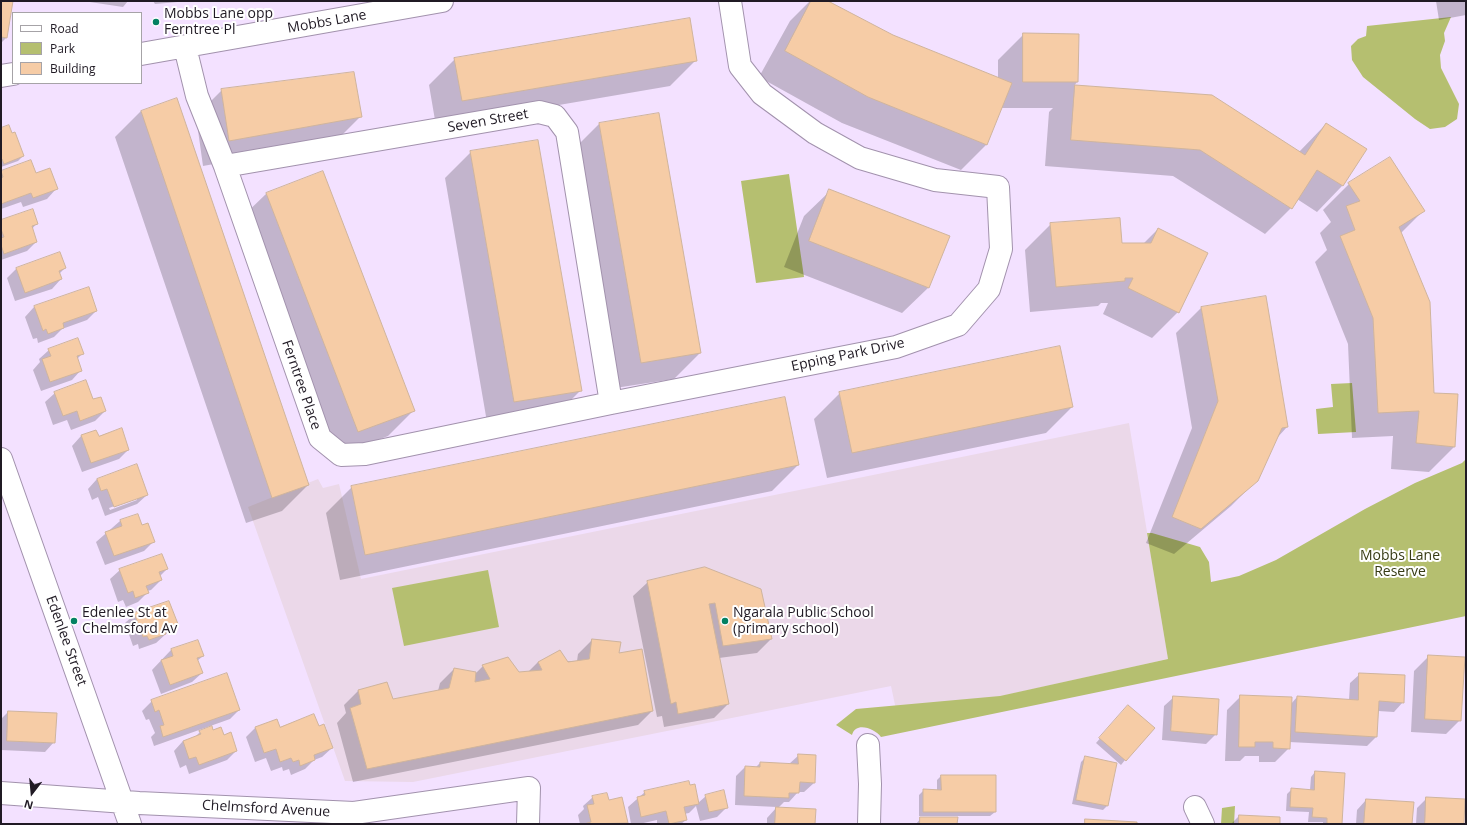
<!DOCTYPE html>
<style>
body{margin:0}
#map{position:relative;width:1467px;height:825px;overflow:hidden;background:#f3e1ff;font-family:"Open Sans",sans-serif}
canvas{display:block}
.frame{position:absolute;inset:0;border:2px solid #201a24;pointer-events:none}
.legend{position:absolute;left:12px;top:12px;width:130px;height:72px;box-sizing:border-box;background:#fff;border:1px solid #a6a3a7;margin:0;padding:5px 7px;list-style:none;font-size:12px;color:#201a24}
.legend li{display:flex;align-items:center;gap:8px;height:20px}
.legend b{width:20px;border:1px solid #a6a3a7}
.north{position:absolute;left:12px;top:773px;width:40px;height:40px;-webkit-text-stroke:3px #fff;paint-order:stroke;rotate:196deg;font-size:11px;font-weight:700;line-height:16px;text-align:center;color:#201a24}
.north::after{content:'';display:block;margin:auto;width:14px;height:18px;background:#201a24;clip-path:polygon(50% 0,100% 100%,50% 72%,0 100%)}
</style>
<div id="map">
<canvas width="1467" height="825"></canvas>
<div class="frame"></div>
<ul class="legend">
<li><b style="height:5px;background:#fff"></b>Road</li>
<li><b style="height:11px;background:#b5bf70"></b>Park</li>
<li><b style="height:11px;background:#f6cca6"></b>Building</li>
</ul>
<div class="north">N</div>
</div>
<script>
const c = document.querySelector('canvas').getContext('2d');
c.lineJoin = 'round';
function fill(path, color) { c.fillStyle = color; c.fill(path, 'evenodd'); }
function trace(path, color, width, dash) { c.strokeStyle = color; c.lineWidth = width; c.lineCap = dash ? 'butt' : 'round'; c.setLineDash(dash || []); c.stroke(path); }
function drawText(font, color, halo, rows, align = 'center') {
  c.font = font + ' "Open Sans",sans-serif'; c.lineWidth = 4; c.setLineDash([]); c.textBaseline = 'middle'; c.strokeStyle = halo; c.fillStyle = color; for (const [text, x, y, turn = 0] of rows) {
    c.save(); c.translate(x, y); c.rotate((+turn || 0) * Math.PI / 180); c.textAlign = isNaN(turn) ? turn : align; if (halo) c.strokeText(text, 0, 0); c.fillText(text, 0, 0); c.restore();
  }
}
fill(new Path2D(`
 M1129,423L1168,659L898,719L891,686L413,782L345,781L248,507L318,479L323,488L339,484L361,579Z`), '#ebd8e9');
fill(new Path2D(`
 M1451,17L1444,33L1445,41L1440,55L1441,68L1459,104L1457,119L1445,127L1430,129L1415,119L1363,77L1352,60L1351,46L1358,39L1366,36L1367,26Z
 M789,174L804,277L756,283L741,181Z
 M1352,383L1356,432L1318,434L1316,409L1333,407L1331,384Z
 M1466,459V616L881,737C875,729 856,721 852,735L836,725L856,709L1000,696L1168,659L1147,533H1152L1200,547L1209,562L1211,582L1239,576L1276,560L1365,509L1415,483L1462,463Z
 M488,570L499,627L404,646L392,588Z
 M1235,806L1234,824H1221L1222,808Z`), '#b5bf70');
fill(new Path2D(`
 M1,1H12L6,38L1,43Z
 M83,1H128L123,7Z
 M153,1H189L155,4Z
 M810,1H826L892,36L998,78V60L1024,34L1077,82L1074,86L1212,96L1299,152L1326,124L1366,149L1342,186L1317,212L1297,199L1291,208L1265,234L1173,176L1045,166L1049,112L1053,108H1001L987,144L961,170L842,123L759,77L790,21Z
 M1436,1H1466V15L1439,20Z
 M455,59L696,60L670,86L436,126L429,85Z
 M222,90L361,116L335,142L203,166L196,116Z
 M141,111L308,485L282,511L246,523L115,137Z
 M599,124L700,353L674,379L615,388L573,150Z
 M1,130L23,156L18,161L1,167Z
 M471,152L581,390L555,416L488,428L445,178Z
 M1,172L35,174L56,189L47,199L23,207L21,202L1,209Z
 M1349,184L1424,210L1401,233L1433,394L1454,447L1429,472L1391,469L1393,436L1352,438L1348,344L1315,262L1327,250L1320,233L1331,222L1323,210Z
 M830,191L928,288L902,313L784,267L804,216Z
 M266,194L414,410L388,436L332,458L240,219Z
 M1,221L37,223L32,229L36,242L27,251L1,260Z
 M1051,224L1121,244H1143L1158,229L1178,312L1152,338L1103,314L1108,303H1101L1098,306L1030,312L1025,250Z
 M65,268L59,274L61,279L52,289L15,301L7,278L16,269Z
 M88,289L96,311L87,320L62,329L54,337L38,343L37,338L33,339L25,317L34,307Z
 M1202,307L1287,427L1277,438L1257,480L1231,506L1174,554L1146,543L1192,428L1176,333Z
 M49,350L83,353L77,359L81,370L72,380L41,391L33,370L40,362L39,359Z
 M55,393L93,401L105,411L95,421L71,430L67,420L53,425L45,402Z
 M840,393L1072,407L1046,433L827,478L814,419Z
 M96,431L98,438L128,450L119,459L82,472L72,446L81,436Z
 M798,465L772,491L340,580L326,513L352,487Z
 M97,479L147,495L137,504L105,516L98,497L92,500L88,489ZM137,498V500L110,510L109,508Z
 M137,515L141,527L154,541L144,551L105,565L96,542L120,521Z
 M705,568L771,639L757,653L719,658L728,704L714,718L664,727L662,716L657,717L633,596L648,582Z
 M167,569L160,576L161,580L151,590L147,591V593L138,602L126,607L123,600L118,602L110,579L120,570Z
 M135,614L177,624L156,643L139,649L138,644L133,646L125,623Z
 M592,640L618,654L652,711L638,725L353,782L337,723L346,713L344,705L358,691L393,700L438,691L440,683L454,669L476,673L483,666L518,673L528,672L538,662L577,661L578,654Z
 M197,641L203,656L197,661L202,673L192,682L161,694L152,670L171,650Z
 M1429,656L1460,720L1446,734L1411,732L1414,671Z
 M1360,674L1403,702L1394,712L1378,711L1376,737L1367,746L1289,742V748L1275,762H1259V756H1245L1240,761H1225L1227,710L1241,696L1291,704L1297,697L1349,700L1350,683Z
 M1174,697L1216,734L1206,744L1162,740L1164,706Z
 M152,701L239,710L230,719L154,746L151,737L155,733L149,719L146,720L142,711Z
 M1124,711L1125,760L1121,765L1096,743Z
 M8,712L54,742L45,752L1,750V719Z
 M255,728H318L332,748L322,757L314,760L305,769L291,775L289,769L283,771L282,767L271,771L266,758L255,762L246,737Z
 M213,731L224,736L236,751L227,760L189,774L186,765L180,768L174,751L183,741L194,738L200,732Z
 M799,755L814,783L804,792H798L789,802H784L778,808L814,824H767V818L777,807L735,805L736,776L745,767H756L760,763L789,764Z
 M1085,758L1107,806L1103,810L1072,804L1081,762Z
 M1315,772L1341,824H1323V822H1308L1309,812L1286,811L1287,794L1292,789L1310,790L1311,777Z
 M941,776L995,812L990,816H919V795L924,790L937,791V780Z
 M645,792L698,803L706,796L727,807L717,817L700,821L696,806L689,813L684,814L686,820L681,824H657V820L639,824H631L628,807Z
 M593,797L608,801L627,823L626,824H580L578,815L584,809L583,806Z
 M1427,798L1463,824H1416L1417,808Z
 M1366,800L1411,824H1356L1357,810Z
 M1239,816L1279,824H1231Z
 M921,818L956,824H916Z`), '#0003');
const building = new Path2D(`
 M1,1H13L7,38L1,37Z
 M811,1H828L893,35L1012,83L987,145L868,97L785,51Z
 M690,18L697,61L462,101L454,58Z
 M1023,33L1079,34L1078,82H1023Z
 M354,72L362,117L229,141L221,89Z
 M1075,85L1212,95L1305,155L1326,123L1367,149L1343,186L1317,170L1292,209L1200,150L1071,140Z
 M177,98L309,485L272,498L141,111Z
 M659,113L701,353L641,363L599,123Z
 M9,125L12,133L15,132L24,156L4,164L2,159H1V128Z
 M538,140L582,391L514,402L470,151Z
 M1390,157L1425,211L1399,227L1430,302L1434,393L1458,394L1455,447L1416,443L1419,411L1378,413L1373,318L1340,236L1355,230L1346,206L1360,201L1348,183Z
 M31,160L36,173L50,168L58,189L33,198L31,193L1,204V178L3,177L1,171Z
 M323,171L415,411L358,432L266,193Z
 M829,189L950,236L929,288L809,241Z
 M33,209L38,224L32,226L37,242L4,254L1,245V238L4,237L1,229V220Z
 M1120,218L1122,243H1151L1158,228L1208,253L1179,313L1128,288L1133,278H1125V281L1056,287L1050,223Z
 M60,252L66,268L59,271L62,279L25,293L16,268Z
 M89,287L97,311L63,323L64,328L48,334L46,329L43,331L34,306Z
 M1266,296L1288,427L1282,428L1258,481L1201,529L1172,517L1218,401L1201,307Z
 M78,338L84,354L77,356L82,371L50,382L42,359L51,356L48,349Z
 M1060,346L1073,407L852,453L839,392Z
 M86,380L93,399L101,397L106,411L80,421L77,411L63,416L54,392Z
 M785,397L799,465L365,555L351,486Z
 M122,428L129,450L91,463L81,435L96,430L99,436Z
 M137,464L148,495L114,507L107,489L101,491L97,479Z
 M138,514L142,525L148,523L155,542L114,556L105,532L122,526L120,520Z
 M162,554L168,569L159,572L162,580L146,586L149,593L135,598L133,591L128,593L119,569Z
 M705,567L761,589L772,639L723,646L715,603L709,604L729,704L678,714L676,702L671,704L647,581Z
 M169,601L178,624L164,629L166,634L149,640L147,636L143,637L134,613Z
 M592,639L621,642L619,653L642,649L653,711L367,769L350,708L361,704L358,690L387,682L393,699L449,688L454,668L476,672L475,682L490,679L482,665L508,657L519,672L542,670L538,662L560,650L568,662L589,659Z
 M198,640L204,656L197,658L203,673L170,685L161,660L173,656L171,649Z
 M1428,655L1465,657L1461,721L1425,719Z
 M227,673L240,710L163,737L160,726L164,725L159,710L155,712L151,700Z
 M1359,673L1405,675L1404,703L1379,701L1377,737L1295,732L1297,696L1358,700Z
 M1240,695L1292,697L1290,749L1273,748V742H1255V747H1239Z
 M1173,696L1219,699L1217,735L1171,731Z
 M1128,705L1155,728L1126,761L1099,738Z
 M8,711L57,713L55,743L7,741Z
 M314,714L319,726L324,724L333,748L314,755L315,760L300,766L299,760L293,762L291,758L280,762L276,749L264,753L255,727L277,719L280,727Z
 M212,726L213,730L221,727L224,735L231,732L237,751L199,765L196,757L189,759L183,741L201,734L199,731Z
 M798,754L816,755L815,783L800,782L799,793H789V798L744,796L745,766L760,767V762L798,764Z
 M1085,756L1117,763L1108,806L1076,800Z
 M1315,771L1345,773L1342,824H1327V818L1312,817L1313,808L1290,807L1291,788L1314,790Z
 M941,775H996V812H923V789L941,790Z
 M689,781L690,785L695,784L699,804L684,807L687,820L669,824L666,811L641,817L637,797L645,795L644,791Z
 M724,790L728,808L709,812L705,795Z
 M607,793L609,800L622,797L628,823L584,824L591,822L587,805L594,804L592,796Z
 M1426,797L1465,799L1464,824H1425Z
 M1366,799L1414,802L1412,824H1364Z
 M776,807L816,809L815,824H775Z
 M1239,815L1280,817V824H1239Z
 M920,817H958L957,824H920Z
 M1085,819L1137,822V824H1085Z`);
fill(building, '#f6cca6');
trace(building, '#cfb49d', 1);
const minor = new Path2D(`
 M185,47L197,96L225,166L320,438L341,455L365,454L611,403L896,347L958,325L989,289L1001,249L998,187L935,180L860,158L815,133L762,94L740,66L730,1
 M141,54L442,1
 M1,76L13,74
 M225,166L539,112L555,116L567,132L611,403
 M1,459L130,824
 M868,745L870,784L869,824
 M1,793L139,803L354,813L529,788L528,824
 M1195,807L1203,824`);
trace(minor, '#a292ad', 24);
trace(minor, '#fff', 22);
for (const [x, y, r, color] of [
 [156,22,4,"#038162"],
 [74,621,4,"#038162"],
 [725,621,4,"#038162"]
]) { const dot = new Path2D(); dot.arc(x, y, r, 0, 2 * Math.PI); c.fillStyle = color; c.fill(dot); trace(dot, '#fff', 1.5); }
drawText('14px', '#201a24', '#fff', [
 ["Mobbs Lane opp",164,14],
 ["Ferntree Pl",164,30],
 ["Edenlee St at",82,613],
 ["Chelmsford Av",82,629],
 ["Ngarala Public School",733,613],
 ["(primary school)",733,629]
], 'left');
drawText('14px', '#201a24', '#fff', [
 ["Mobbs Lane",327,22,-10],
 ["Seven Street",488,121,-10],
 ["Epping Park Drive",848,355,-12],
 ["Ferntree Place",301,385,71],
 ["Edenlee Street",66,641,70],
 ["Chelmsford Avenue",266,809,3]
]);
drawText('14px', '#373b15', '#fff', [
 ["Mobbs Lane",1400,556],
 ["Reserve",1400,572]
]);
</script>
